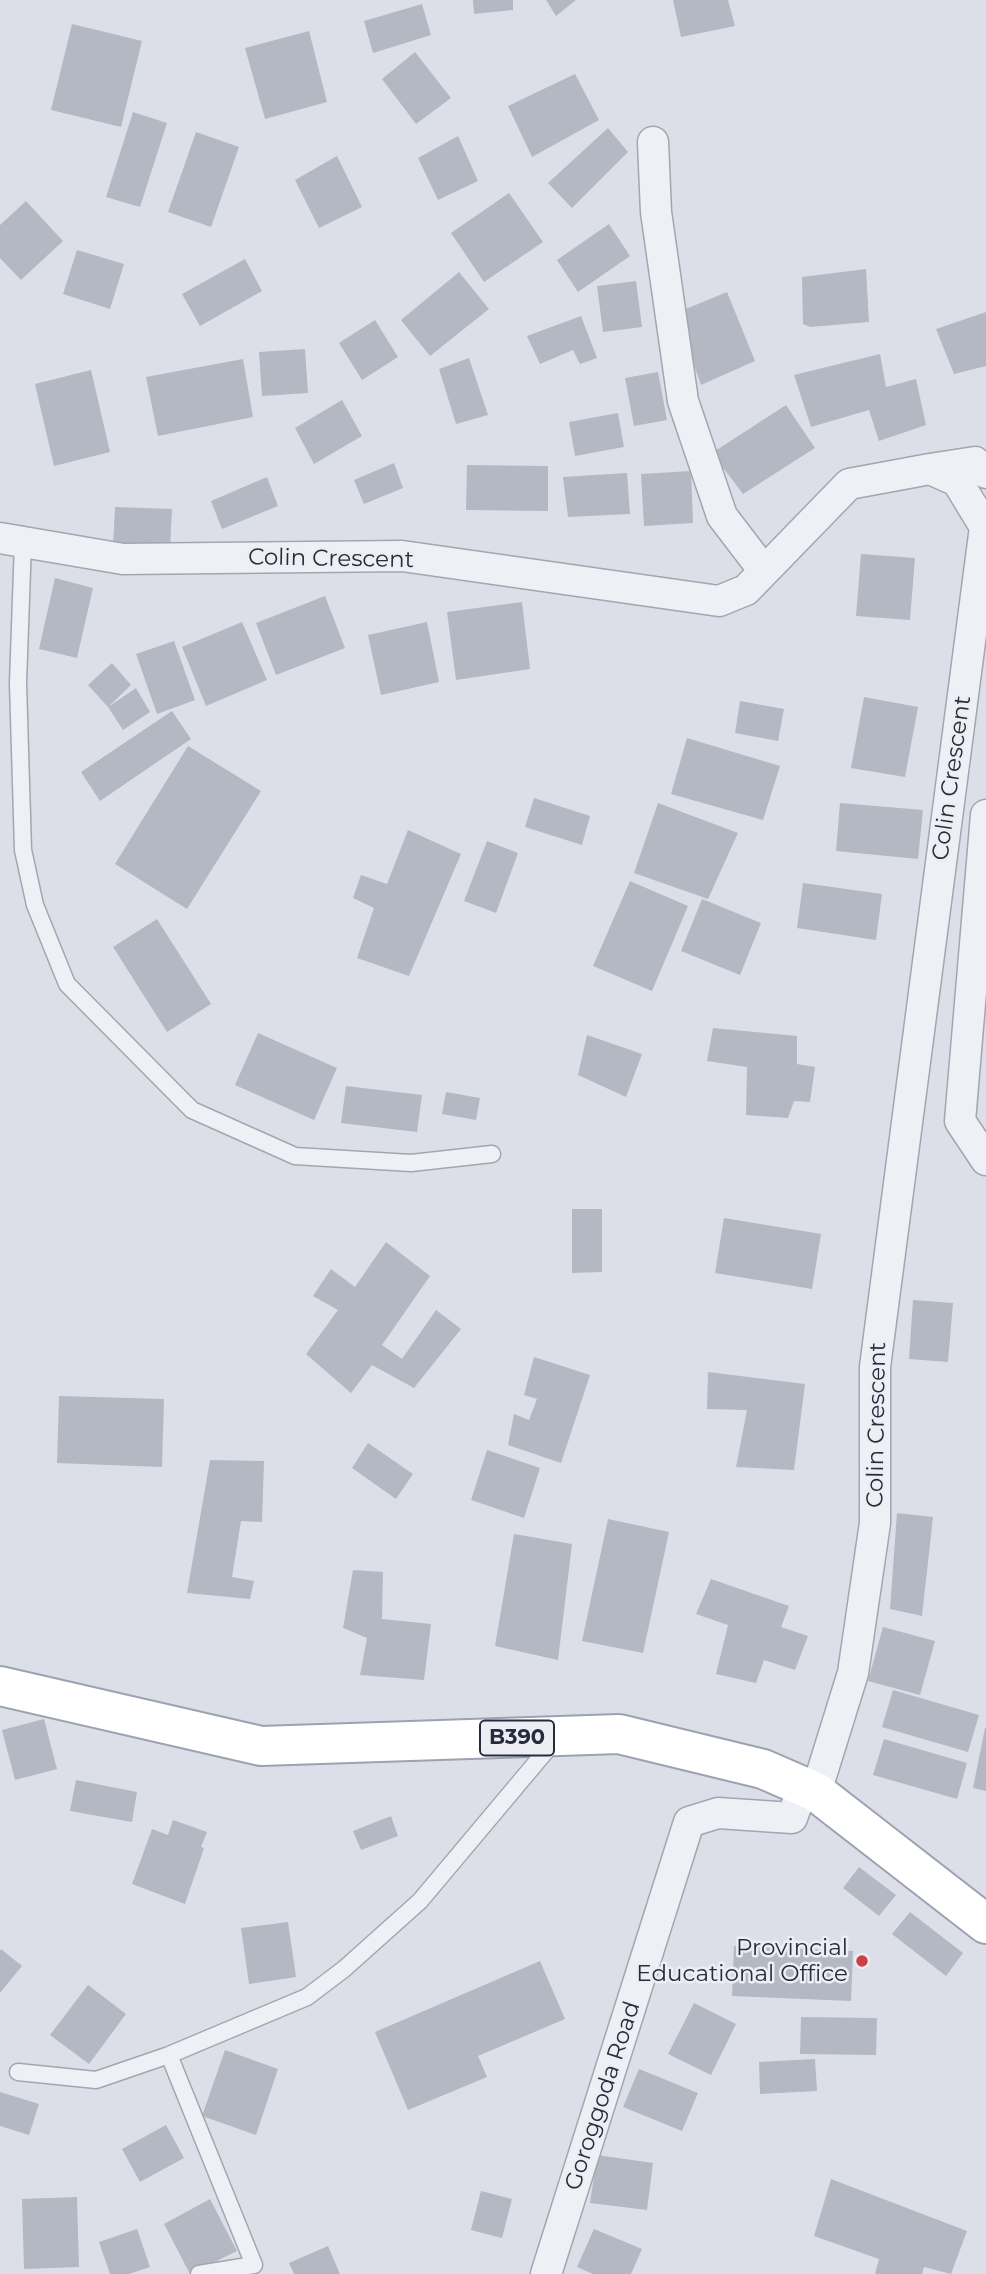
<!DOCTYPE html>
<style>
body{margin:0}
canvas{display:block;background:#dcdfe7}
</style>
<canvas width="986" height="2274"></canvas>
<script>
const c = document.querySelector('canvas').getContext('2d');
c.lineJoin = 'round';
function fill(path, color) { c.fillStyle = color; c.fill(path, 'evenodd'); }
function trace(path, color, width, dash) { c.strokeStyle = color; c.lineWidth = width; c.lineCap = dash ? 'butt' : 'round'; c.setLineDash(dash || []); c.stroke(path); }
function drawText(font, color, halo, rows, align = 'center') {
  c.font = font + ' Montserrat,sans-serif'; c.lineWidth = 5; c.setLineDash([]); c.textBaseline = 'middle'; c.strokeStyle = halo; c.fillStyle = color; for (const [text, x, y, turn = 0] of rows) {
    c.save(); c.translate(x, y); c.rotate((+turn || 0) * Math.PI / 180); c.textAlign = isNaN(turn) ? turn : align; if (halo) c.strokeText(text, 0, 0); c.fillText(text, 0, 0); c.restore();
  }
}
fill(new Path2D(`
 M473,0H513V10L474,14Z
 M546,0H576L556,16Z
 M673,0H728L735,26L681,37Z
 M422,4L431,35L373,53L364,21Z
 M72,24L142,41L121,127L51,110Z
 M309,31L327,102L265,119L245,48Z
 M415,52L451,98L416,124L382,79Z
 M575,74L599,120L532,157L508,106Z
 M133,112L167,123L140,207L106,197Z
 M608,128L628,152L572,208L548,183Z
 M196,132L239,147L211,227L168,212Z
 M458,136L478,181L438,200L418,158Z
 M337,156L362,207L319,228L295,180Z
 M509,193L543,242L484,282L451,233Z
 M26,201L63,241L21,280L0,258V225Z
 M609,224L630,256L578,292L557,260Z
 M77,250L124,264L110,309L63,294Z
 M245,259L262,291L200,326L182,294Z
 M866,269L869,322L810,327L803,324L802,277Z
 M459,272L489,309L430,356L401,320Z
 M636,281L642,327L603,332L597,286Z
 M727,292L755,361L701,385L676,313Z
 M986,312V366L954,374L936,329Z
 M581,316L597,358L580,364L573,350L540,364L527,336Z
 M375,320L398,357L362,380L339,343Z
 M305,349L308,393L262,396L259,352Z
 M880,354L886,387L916,379L926,425L879,441L869,410L811,427L794,375Z
 M469,358L488,415L456,424L439,369Z
 M243,359L253,417L158,436L146,377Z
 M91,370L110,452L54,466L35,384Z
 M658,372L667,420L634,426L625,378Z
 M342,400L362,436L314,464L295,428Z
 M786,405L815,448L743,494L712,453Z
 M618,413L624,447L575,456L569,422Z
 M394,463L403,488L364,504L354,480Z
 M467,465L548,466V511L466,510Z
 M691,471L693,523L644,526L641,474Z
 M627,473L630,514L568,517L563,477Z
 M267,477L278,506L222,529L211,501Z
 M115,507L172,509L170,549L113,547Z
 M861,554L915,558L910,620L856,616Z
 M55,578L93,588L77,658L39,649Z
 M325,596L345,648L276,675L256,623Z
 M522,602L530,669L456,680L447,612Z
 M242,622L267,680L206,706L182,647Z
 M427,622L439,682L381,695L368,635Z
 M174,641L195,700L157,714L136,654Z
 M112,663L131,685L108,707L136,688L150,712L123,730L108,707L88,685Z
 M864,697L918,707L905,777L851,768Z
 M740,701L784,709L778,741L735,733Z
 M172,711L191,739L100,801L81,772Z
 M687,738L780,766L763,820L671,794Z
 M188,746L261,791L187,909L115,864Z
 M534,798L590,816L582,845L525,827Z
 M658,803L738,833L708,899L634,873Z
 M840,803L923,810L918,859L836,851Z
 M408,830L461,854L409,976L357,958L374,908L353,898L361,875L387,884Z
 M487,841L518,853L496,913L464,901Z
 M630,881L688,906L652,991L593,966Z
 M803,883L882,894L876,940L797,928Z
 M702,899L761,923L740,975L681,951Z
 M157,919L211,1004L167,1032L113,947Z
 M713,1028L797,1036V1064L815,1067L810,1102L794,1101L788,1118L746,1115L747,1067L707,1061Z
 M258,1033L337,1068L314,1120L235,1085Z
 M587,1035L642,1054L626,1097L578,1075Z
 M346,1086L422,1095L417,1132L341,1123Z
 M446,1092L480,1098L476,1120L442,1114Z
 M572,1209H602V1272L572,1273Z
 M724,1218L821,1234L812,1289L715,1273Z
 M386,1242L430,1276L382,1345L402,1359L436,1310L461,1329L414,1388L372,1365L351,1393L306,1354L338,1310L313,1296L331,1269L355,1287Z
 M913,1300L953,1303L948,1362L909,1359Z
 M534,1357L590,1375L561,1463L508,1445L514,1414L529,1420L537,1399L524,1395Z
 M708,1372L805,1384L794,1470L736,1467L747,1410L707,1409Z
 M59,1396L164,1399L162,1467L57,1463Z
 M368,1443L413,1474L396,1499L352,1468Z
 M487,1450L540,1468L524,1518L471,1500Z
 M210,1460L264,1461L262,1522L241,1521L232,1577L254,1581L250,1599L187,1593Z
 M897,1513L933,1517L922,1616L890,1609Z
 M608,1519L669,1532L643,1653L582,1641Z
 M514,1534L572,1544L558,1660L495,1646Z
 M353,1570L383,1572L382,1619L431,1624L424,1680L360,1675L367,1638L343,1628Z
 M711,1579L789,1606L781,1627L808,1636L795,1670L764,1660L756,1683L716,1674L728,1625L696,1614Z
 M883,1627L935,1641L920,1695L868,1681Z
 M893,1690L979,1715L968,1752L882,1727Z
 M44,1719L57,1769L15,1780L2,1730Z
 M985,1728H986V1791L973,1788Z
 M884,1739L967,1763L957,1799L873,1775Z
 M76,1780L137,1792L132,1822L70,1811Z
 M391,1816L398,1836L361,1850L353,1831Z
 M173,1820L207,1832L201,1847L204,1848L185,1904L132,1884L152,1829L168,1835Z
 M859,1867L896,1895L879,1916L843,1888Z
 M910,1912L963,1953L946,1976L892,1934Z
 M288,1922L296,1977L249,1984L241,1928Z
 M734,1946L853,1951L851,2001L732,1996Z
 M1,1949L22,1966L0,1993V1951Z
 M540,1961L565,2019L478,2056L487,2077L408,2110L375,2032Z
 M88,1985L126,2014L89,2064L50,2035Z
 M694,2003L736,2024L711,2075L668,2054Z
 M801,2017L877,2018L876,2055L800,2054Z
 M225,2050L278,2069L256,2135L202,2116Z
 M815,2059L817,2091L760,2094L759,2062Z
 M639,2069L698,2093L682,2131L623,2107Z
 M0,2092L39,2104L29,2135L0,2126Z
 M166,2125L184,2158L140,2182L122,2149Z
 M597,2155L653,2163L647,2210L590,2203Z
 M831,2179L967,2231L951,2274L924,2267L922,2274H875L879,2259L814,2236Z
 M481,2191L512,2199L502,2238L471,2230Z
 M77,2197L79,2267L24,2269L22,2199Z
 M210,2199L237,2251L190,2274L164,2224Z
 M137,2229L150,2267L129,2274H110L99,2242Z
 M594,2229L642,2249L631,2274H593L577,2267Z
 M328,2246L340,2274H294L289,2263Z`), '#b4b8c3');
const service = new Path2D(`
 M23,542L18,683L23,850L35,905L67,984L192,1110L295,1156L411,1163L492,1154
 M18,2072L96,2080L169,2055
 M199,2274L254,2265L169,2055L307,1997L344,1969L420,1901L556,1739`);
const minor = new Path2D(`
 M653,142L656,212L683,401L722,516L764,571
 M930,469L975,462L986,473
 M0,538L123,559L402,556L719,601L746,590L849,484L930,469L957,481L985,527L875,1367V1523L853,1673L816,1792
 M986,815L960,1121L986,1160
 M546,2274L689,1822L718,1813L792,1818L803,1787`);
const primary = new Path2D(`
 M0,1686L261,1746L619,1734L763,1769L816,1792L986,1924`);
trace(service, '#a2a6b1', 19);
trace(minor, '#a2a6b1', 33);
trace(primary, '#9ca2b2', 42);
trace(service, '#eff0f5', 16);
trace(minor, '#eff0f5', 30);
trace(primary, '#fff', 38);
for (const [x, y, r, color] of [
 [862,1961,7,"#ce3f45"]
]) { const dot = new Path2D(); dot.arc(x, y, r, 0, 2 * Math.PI); c.fillStyle = color; c.fill(dot); trace(dot, '#eceef4', 2.5); }
for (const [x, y, w] of [
 [517,1738,74]
]) { const box = new Path2D(); box.roundRect(x - w / 2, y - 17.5, w, 35, 5); c.fillStyle = '#eceef4'; c.fill(box); trace(box, '#262c3d', 2); }
drawText('bold 21px', '#262c3d', null, [
 ["B390",517,1738]
]);
drawText('23px', '#262c3d', '#eceef4', [
 ["Colin Crescent",331,559,1],
 ["Colin Crescent",952,778,-82],
 ["Colin Crescent",877,1425,-89],
 ["Goroggoda Road",603,2096,-72]
]);
drawText('23px', '#262c3d', '#eceef4', [
 ["Provincial",848,1948],
 ["Educational Office",848,1974]
], 'right');
</script>
